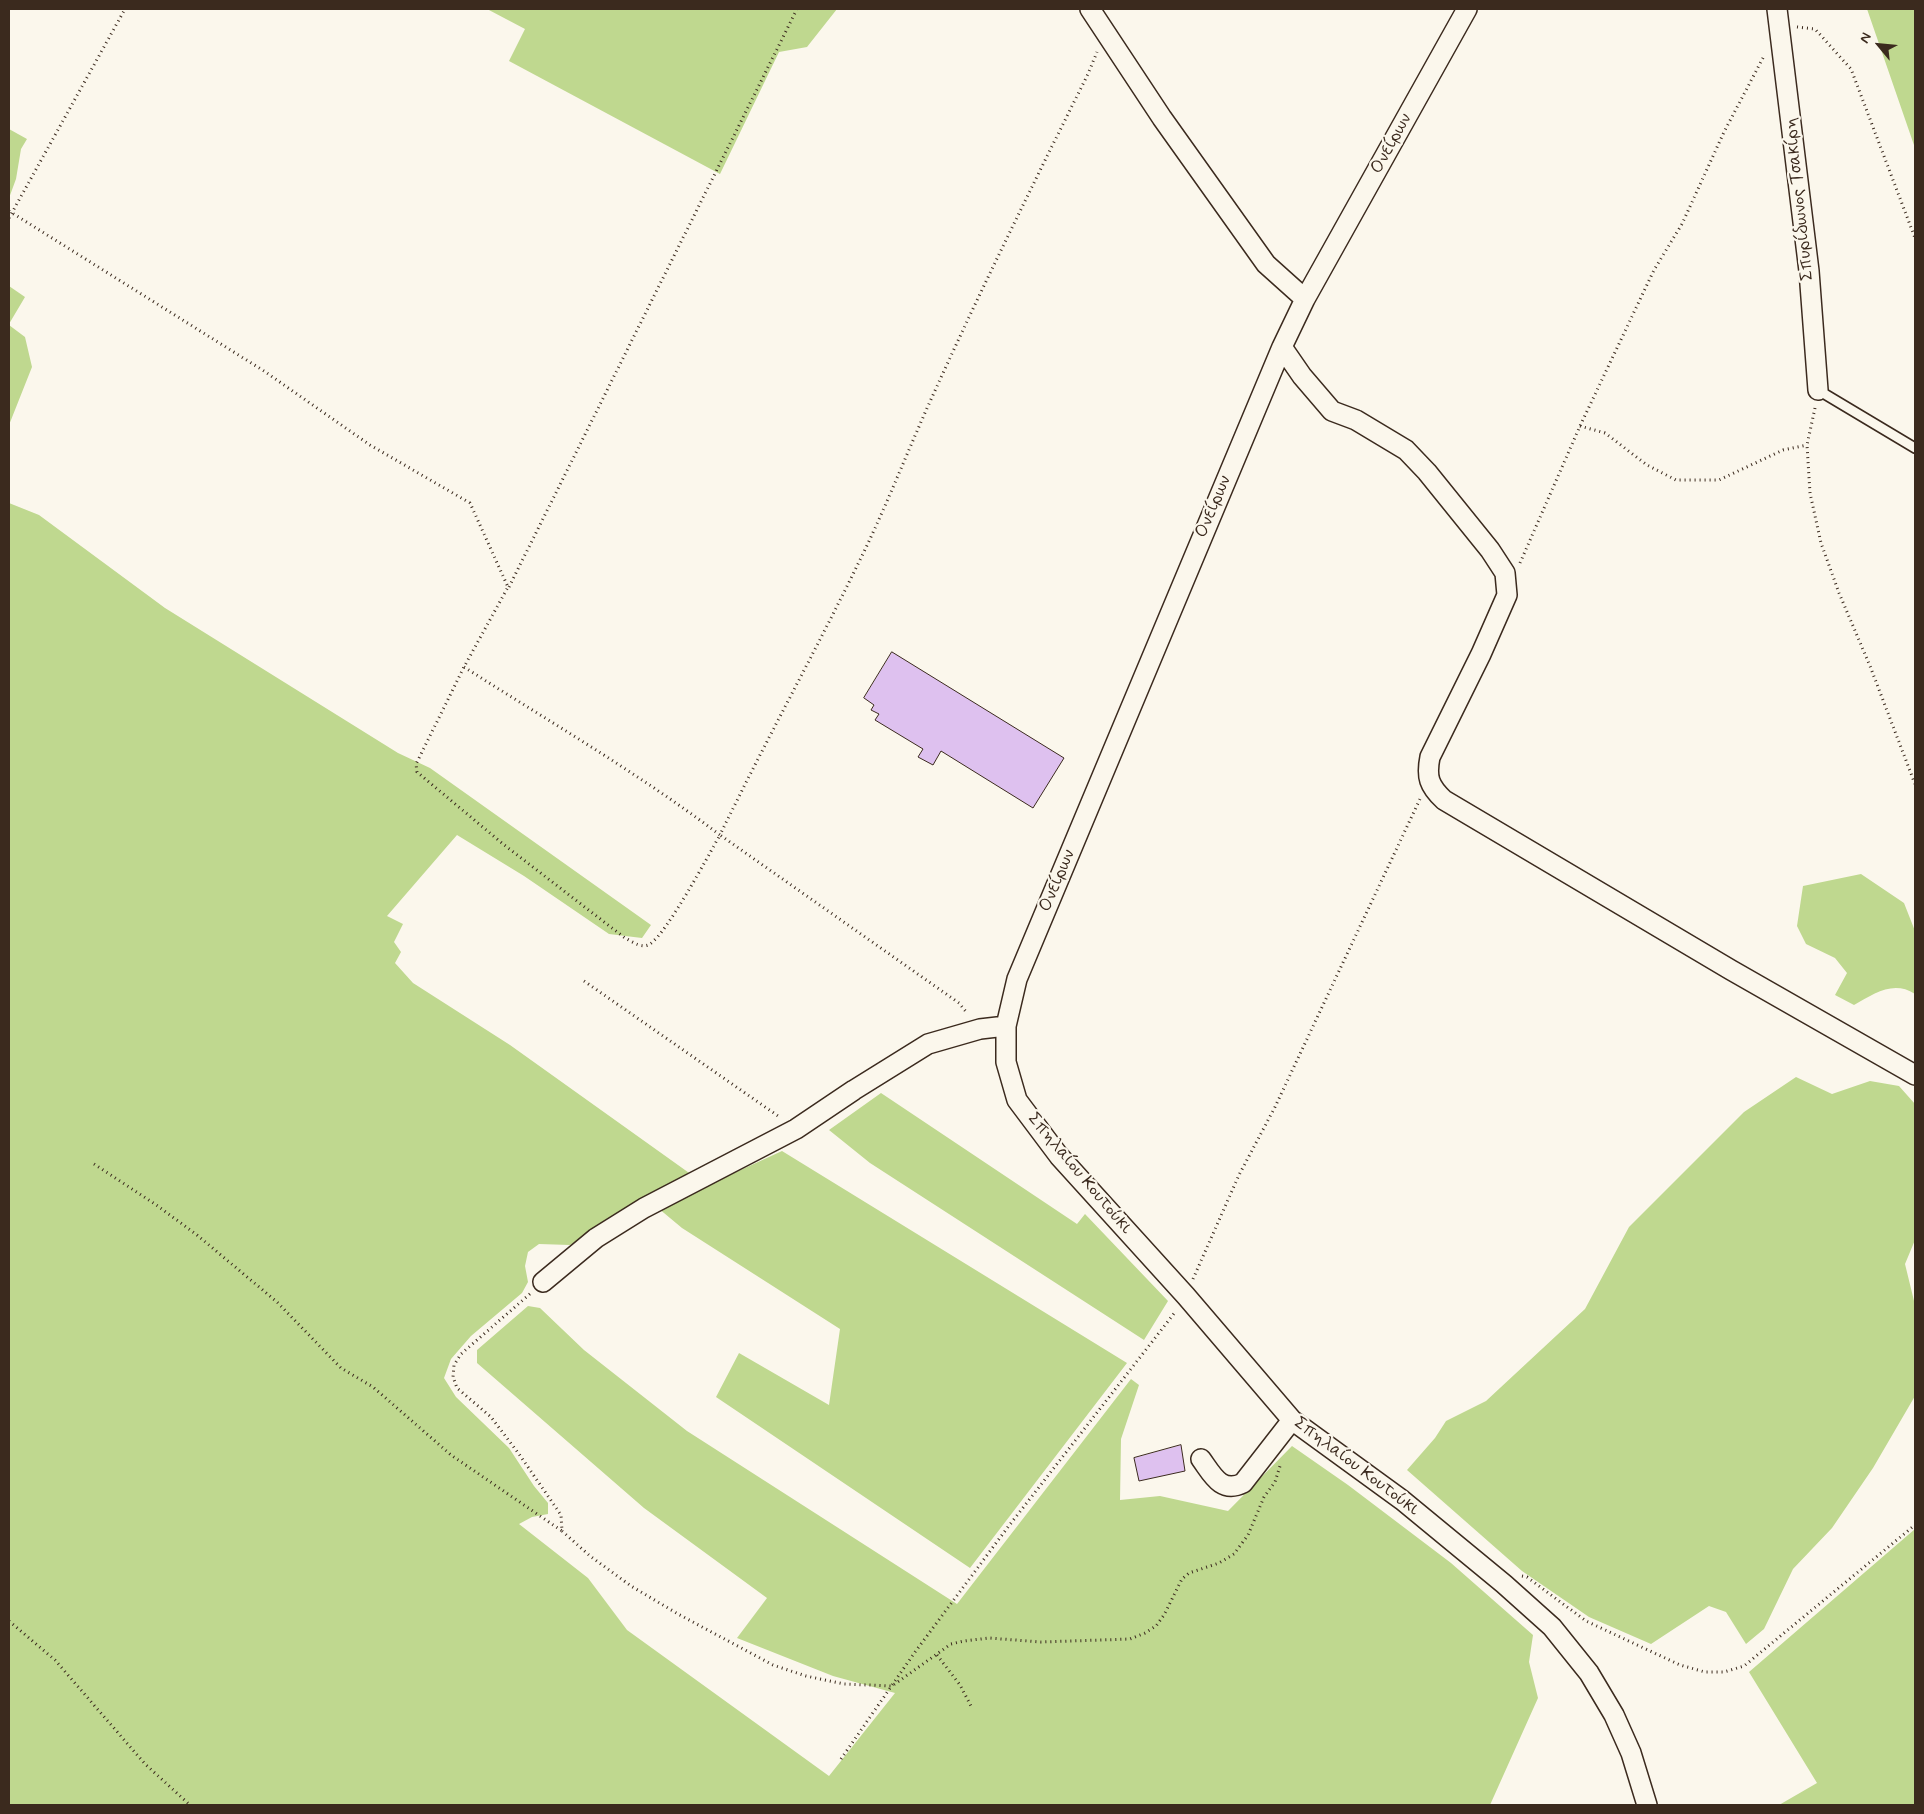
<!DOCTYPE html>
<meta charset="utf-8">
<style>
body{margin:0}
#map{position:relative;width:1924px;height:1814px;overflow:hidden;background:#fbf7ec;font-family:Mynerve,sans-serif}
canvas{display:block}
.frame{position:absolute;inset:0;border:10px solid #3b2a1e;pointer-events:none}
.north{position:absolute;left:1854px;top:20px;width:50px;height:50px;-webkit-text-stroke:4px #fbf7ec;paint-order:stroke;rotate:298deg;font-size:14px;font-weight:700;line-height:20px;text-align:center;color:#3b2a1e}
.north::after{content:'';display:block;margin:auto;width:18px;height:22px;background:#3b2a1e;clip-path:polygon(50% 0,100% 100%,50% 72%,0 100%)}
</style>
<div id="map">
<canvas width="1924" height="1814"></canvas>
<div class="frame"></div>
<div class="north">N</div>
</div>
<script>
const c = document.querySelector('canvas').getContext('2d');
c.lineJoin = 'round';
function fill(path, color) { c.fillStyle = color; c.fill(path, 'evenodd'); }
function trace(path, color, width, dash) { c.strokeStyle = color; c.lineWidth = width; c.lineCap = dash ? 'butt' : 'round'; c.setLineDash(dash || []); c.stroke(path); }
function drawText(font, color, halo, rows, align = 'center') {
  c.font = font + ' Mynerve,sans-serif'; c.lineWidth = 4.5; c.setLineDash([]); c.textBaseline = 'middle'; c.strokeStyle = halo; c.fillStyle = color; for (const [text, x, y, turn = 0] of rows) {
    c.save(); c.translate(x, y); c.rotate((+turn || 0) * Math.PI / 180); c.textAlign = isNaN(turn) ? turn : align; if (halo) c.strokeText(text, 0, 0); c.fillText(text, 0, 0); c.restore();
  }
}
fill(new Path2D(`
 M487,9H837L807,47L779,52L720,174L509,61L525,29Z
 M1867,9H1915V148Z
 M9,129L27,139L21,149L16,179L9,198Z
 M9,286L25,297L9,324Z
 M9,325L25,337L32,367L9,425Z
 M9,503L39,515L165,608L398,753L430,768L651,925L642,938L609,934L524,876L457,835L387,916L403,924L394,942L401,952L395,963L413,983L510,1045L692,1175L635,1206L570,1245L539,1244L528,1252L525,1266L528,1282L522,1293L471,1336L451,1359L444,1378L456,1397L509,1448L534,1486L548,1503V1514L532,1517L519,1524L588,1578L627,1630L829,1776L895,1693L833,1676L737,1638L767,1598L644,1508L477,1363V1350L528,1306L540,1308L584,1350L687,1431L957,1604L1131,1379L1139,1385L1121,1439L1120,1500L1160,1496L1228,1511L1292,1446L1348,1485L1451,1563L1533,1635L1529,1662L1538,1698L1490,1805H9Z
 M1861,874L1904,903L1915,931V994C1893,980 1874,994 1854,1005L1835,995L1847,973L1835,958L1806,944L1797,926L1803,886Z
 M1796,1077L1832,1094L1870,1081L1899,1086L1915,1104V1240L1905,1264L1915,1305V1396L1873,1468L1832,1528L1793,1569L1764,1629L1746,1644L1726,1612L1709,1606L1651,1644L1589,1617L1522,1571L1407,1470L1435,1438L1446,1421L1486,1401L1585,1309L1629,1227L1744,1112Z
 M881,1093L1077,1224L1085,1214L1168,1301L1144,1340L870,1163L829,1130Z
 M782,1151L1127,1363L970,1568L716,1397L739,1353L829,1405L840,1329L682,1228L658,1208Z
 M1915,1529V1805H1779L1817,1783L1749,1672Z`), '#bfd88f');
const building = new Path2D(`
 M892,652L1064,758L1033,808L941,751L933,765L918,757L923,749L875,720L879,714L871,710L874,705L864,698Z
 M1181,1445L1185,1471L1139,1481L1134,1458Z`);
fill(building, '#dec1ef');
trace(building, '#3b2a1e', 1);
const service = new Path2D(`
 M1818,390L1915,448`);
const minor = new Path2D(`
 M1090,9L1162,118L1266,264L1305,299
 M1467,9L1305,299L1282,347L1017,979L1006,1026V1062L1017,1100L1059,1156L1186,1296L1292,1420L1402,1500L1504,1584L1552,1627L1589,1673L1614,1715L1631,1753L1647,1805
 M1777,9L1809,271L1818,390
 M1282,347L1302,376L1332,411L1356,420L1406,450L1427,472L1490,550L1505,573L1507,595L1481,654L1430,757C1426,777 1429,786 1444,800L1731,970L1915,1075
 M543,1282L596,1238L644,1208L796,1129L854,1090L928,1044L980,1029L1006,1026
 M1201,1459C1212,1474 1221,1494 1243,1483L1292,1420`);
trace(service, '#3b2a1e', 12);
trace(minor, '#3b2a1e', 22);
trace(new Path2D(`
 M1797,27L1815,29L1851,69L1915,238
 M9,211L264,371L370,445L470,503L508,587L464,667L423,750L416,764L417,772L503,844L625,938C633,942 642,949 650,944C667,933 708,856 720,835L959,1003L967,1013
 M9,218L125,9
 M1815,408L1807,445L1810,493L1821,543L1839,593L1870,666L1915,784
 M1580,426L1605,433L1647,465L1676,480H1719L1783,450L1807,445
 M1520,563L1580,426L1654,270L1682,224L1724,132L1764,56
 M509,587L797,9
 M464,667C550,722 638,773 720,835C764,744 813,656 857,566C885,510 907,452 933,395C982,287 1035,180 1088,74L1097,52
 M584,981L781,1118
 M94,1164L155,1204L197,1235L277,1302L341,1368L373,1387L451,1455L562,1531L561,1515L519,1454L491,1417L457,1388L453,1377L454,1365L461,1354L531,1293
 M1193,1279L1239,1175L1275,1107L1420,799
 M562,1531L590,1556L631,1586L678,1614L773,1665L806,1676L844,1684L892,1686L951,1644L964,1641L989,1638L1041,1642L1130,1639L1145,1633L1156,1626L1164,1615L1182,1579L1189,1573L1219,1563L1234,1554L1248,1535L1264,1497L1275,1482L1280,1466
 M1522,1576L1527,1577L1586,1621L1680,1665L1705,1672H1724L1744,1666L1915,1525
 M9,1621L55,1660L145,1764L190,1805
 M937,1655L960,1685L971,1706
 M841,1759L915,1652L1008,1527L1176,1311`), '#3b2a1e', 3, [1, 4]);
trace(service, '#fbf7ec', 9);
trace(minor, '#fbf7ec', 19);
drawText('18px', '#3b2a1e', '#fbf7ec', [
 ["Ονείρων",1392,144,-61],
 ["Σπυρίδωνος Τσακίρη",1800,199,-96],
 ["Ονείρων",1214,507,-67],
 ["Ονείρων",1058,881,-67],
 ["Σπηλαίου Κουτούκι",1079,1174,50],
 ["Σπηλαίου Κουτούκι",1356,1467,37]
]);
</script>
